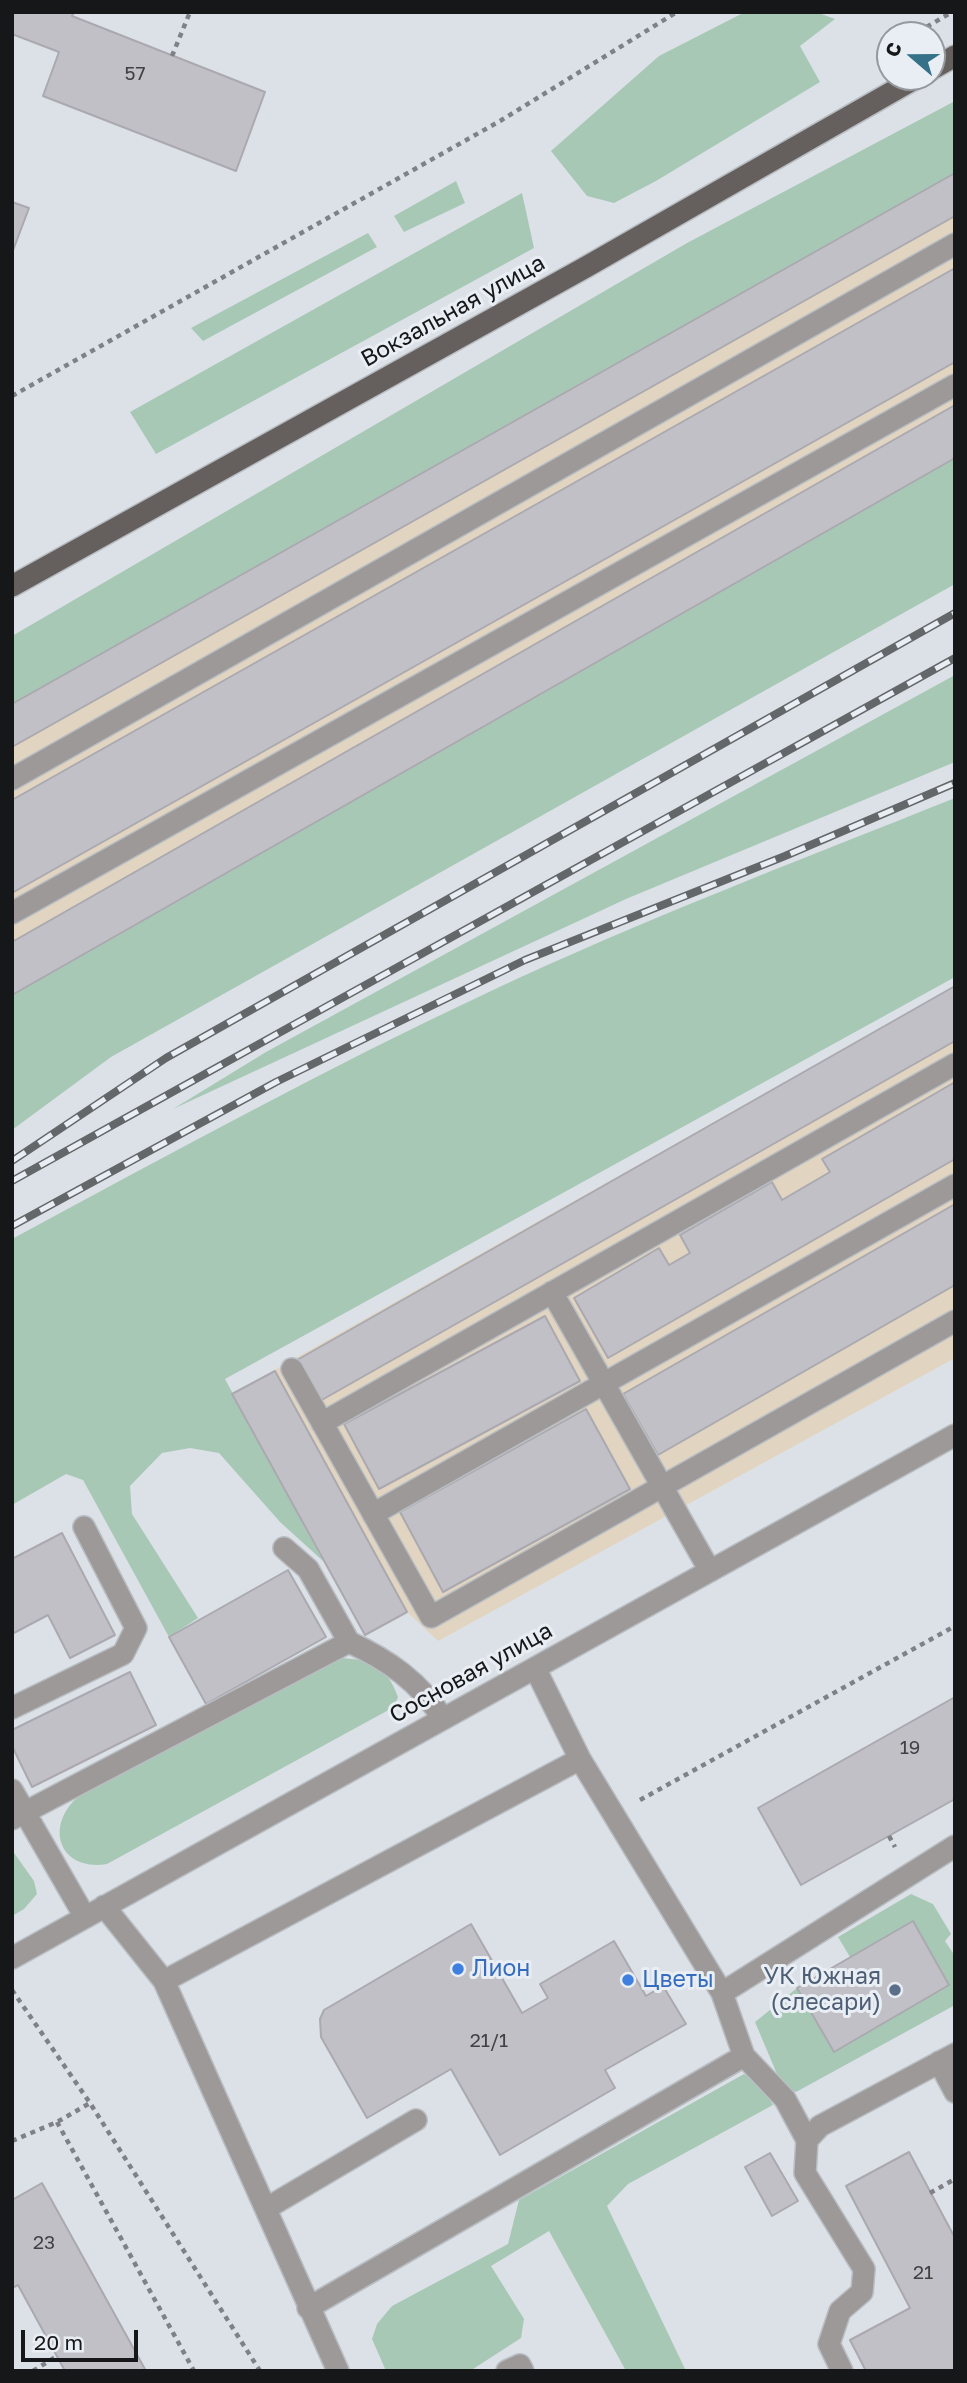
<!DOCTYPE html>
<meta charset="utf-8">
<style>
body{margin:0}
#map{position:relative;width:967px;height:2383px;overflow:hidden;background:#dce1e7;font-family:"Golos Text",sans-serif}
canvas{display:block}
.frame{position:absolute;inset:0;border:14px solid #161719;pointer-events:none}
.north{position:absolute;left:876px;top:21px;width:70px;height:70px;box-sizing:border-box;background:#e9eef4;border:2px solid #95989c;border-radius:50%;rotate:290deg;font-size:19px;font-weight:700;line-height:28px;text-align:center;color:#161719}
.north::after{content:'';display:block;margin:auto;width:24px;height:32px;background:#357188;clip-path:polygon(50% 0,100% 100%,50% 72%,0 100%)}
.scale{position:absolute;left:21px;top:2330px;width:117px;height:32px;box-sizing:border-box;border:4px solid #161719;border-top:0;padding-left:9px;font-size:21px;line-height:24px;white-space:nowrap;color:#161719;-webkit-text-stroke:5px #e9eef4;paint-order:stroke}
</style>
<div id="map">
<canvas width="967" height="2383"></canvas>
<div class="frame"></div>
<div class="north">С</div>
<div class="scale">20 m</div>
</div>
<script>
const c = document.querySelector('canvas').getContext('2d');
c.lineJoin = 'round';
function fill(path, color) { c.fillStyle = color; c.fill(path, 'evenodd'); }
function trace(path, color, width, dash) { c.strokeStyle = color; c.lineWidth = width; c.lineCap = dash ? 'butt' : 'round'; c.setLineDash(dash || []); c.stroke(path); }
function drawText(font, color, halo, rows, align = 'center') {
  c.font = font + ' "Golos Text",sans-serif'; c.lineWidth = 6; c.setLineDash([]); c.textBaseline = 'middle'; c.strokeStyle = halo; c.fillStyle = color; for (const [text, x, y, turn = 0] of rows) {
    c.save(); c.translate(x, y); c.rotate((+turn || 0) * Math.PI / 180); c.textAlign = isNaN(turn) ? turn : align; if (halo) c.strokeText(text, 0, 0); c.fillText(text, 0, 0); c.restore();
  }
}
fill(new Path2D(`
 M955,173V458L12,995V704Z
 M955,986V1358L438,1641L407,1612L365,1635L232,1394Z`), '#e1d5c1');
fill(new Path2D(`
 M745,12H816L835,19L800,46L820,82L656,181L614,203L587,196L551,151L659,56Z
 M955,101V173L12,705V636L687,243Z
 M456,181L465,203L404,232L394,216Z
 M522,193L534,248L156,454L130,412Z
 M368,233L377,247L203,341L191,328Z
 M955,458V584L111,1057L12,1130V995Z
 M955,675V762L626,899L173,1109L266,1052Z
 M955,798V977L225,1379L323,1561L280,1522L219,1453L190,1448L162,1453L130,1486L132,1514L198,1618L169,1637L83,1480L66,1474L12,1505V1239C170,1154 328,1067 491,991C642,920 800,860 955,798Z
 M339,1658C370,1659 387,1666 398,1697L394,1707L107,1864C60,1872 42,1826 81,1794Z
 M12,1850L34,1881L37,1894L24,1909L12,1916Z
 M911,1894L933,1904L951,1934L945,1941L955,1956V2005L796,2092L782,2086L755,2022L797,1988L834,2052L949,1985L913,1921L850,1957L838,1937Z
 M744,2074L758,2081L773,2105L628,2184L607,2206L686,2371H626L549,2231L491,2266L524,2319L521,2338L470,2371H386L372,2339L377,2324L392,2306L508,2244L519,2200Z`), '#a8c8b6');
const building = new Path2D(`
 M12,12H74L72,16L265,92L236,171L43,96L59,52L12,34Z
 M955,173V216L12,747V704Z
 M12,202L29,208L12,253Z
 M955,268V362L12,893V800Z
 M955,405V458L12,995V942Z
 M955,986V1041L320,1401L297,1360Z
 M955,1082V1159L608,1358L574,1298L659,1248L669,1265L690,1253L680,1235L772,1182L782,1200L830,1172L822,1159Z
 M955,1204V1285L658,1455L623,1394Z
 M545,1316L580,1381L379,1489L344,1424Z
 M275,1371L407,1612L365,1635L232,1394Z
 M586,1409L630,1489L443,1592L400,1512Z
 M62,1533L115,1635L70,1658L48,1615L12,1634V1559Z
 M288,1570L326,1637L206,1704L169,1637Z
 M130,1672L156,1725L32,1787L12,1746V1730Z
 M955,1697V1799L801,1885L758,1808Z
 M913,1921L949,1985L834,2052L797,1988Z
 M471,1924L522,2013L548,1998L540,1984L614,1941L646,1996L663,1986L686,2024L605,2070L615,2088L500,2155L451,2069L367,2118L321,2037L320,2019L324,2010Z
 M909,2152L955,2238V2371H866L850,2340L910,2308L846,2186Z
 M770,2153L798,2201L772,2216L745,2167Z
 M42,2183L146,2371H65L18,2285L12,2288V2200Z`);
fill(building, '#c2c0c7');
trace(building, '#aba9b0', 2);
const minor = new Path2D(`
 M12,779L955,244
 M12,913L955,385
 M552,1292L710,1571
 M292,1369L431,1617L955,1321
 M322,1423L955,1064
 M373,1514L955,1185
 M284,1548L308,1569L349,1642
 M12,1708L123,1654L136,1628L84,1527
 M12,1790L85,1917
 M12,1819L349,1642C388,1660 420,1682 443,1719
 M104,1906L164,1981L338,2371
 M12,1958L955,1435
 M164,1981L580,1759
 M722,1993L955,1846
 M744,2056L785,2099L807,2140L805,2173L864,2269L862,2292L840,2311L829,2344L842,2371
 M939,2062L955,2092
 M807,2140L820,2126L955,2054
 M267,2208L416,2120
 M308,2308L744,2056L722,1993L580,1759L535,1668
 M507,2371L520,2365L523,2371`);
const major = new Path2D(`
 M932,69L955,56
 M12,586L586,267L918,77`);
trace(minor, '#b8bdc2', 24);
trace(major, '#b8bdc2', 24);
trace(new Path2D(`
 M918,32L952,12
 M172,56L190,12
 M12,396L500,121L677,12
 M640,1800L955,1626
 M889,1836L895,1847
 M12,1990L90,2103L260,2371
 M57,2122L194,2371
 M12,2141L57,2122L90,2103
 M930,2193L955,2179
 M33,2371L57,2356`), '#7e8186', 4.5, [5, 5]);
trace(minor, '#9d9999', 21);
trace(major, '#655f5e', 21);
const rail = new Path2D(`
 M12,1161L166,1058L955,613
 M12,1181L955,658
 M12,1226L276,1082L525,960L785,856L955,783`);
trace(rail, '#64676a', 8);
trace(rail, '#e9eef4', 5, [16]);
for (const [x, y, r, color] of [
 [458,1969,7,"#3f7fe0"],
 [628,1980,7,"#3f7fe0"],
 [895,1990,7,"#5c6f8a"]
]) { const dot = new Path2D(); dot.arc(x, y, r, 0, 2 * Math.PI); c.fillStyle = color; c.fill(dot); trace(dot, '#e9eef4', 2.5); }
drawText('19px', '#414144', null, [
 ["57",135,74],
 ["19",910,1748],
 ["21/1",489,2041],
 ["23",44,2243],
 ["21",923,2273]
]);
drawText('23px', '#161719', '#e9eef4', [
 ["Вокзальная улица",453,311,-29],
 ["Сосновая улица",471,1673,-29]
]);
drawText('23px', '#366cbe', '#e9eef4', [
 ["Лион",472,1969],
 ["Цветы",642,1980]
], 'left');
drawText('23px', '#4e5e75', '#e9eef4', [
 ["УК Южная",881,1977],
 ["(слесари)",881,2003]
], 'right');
</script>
